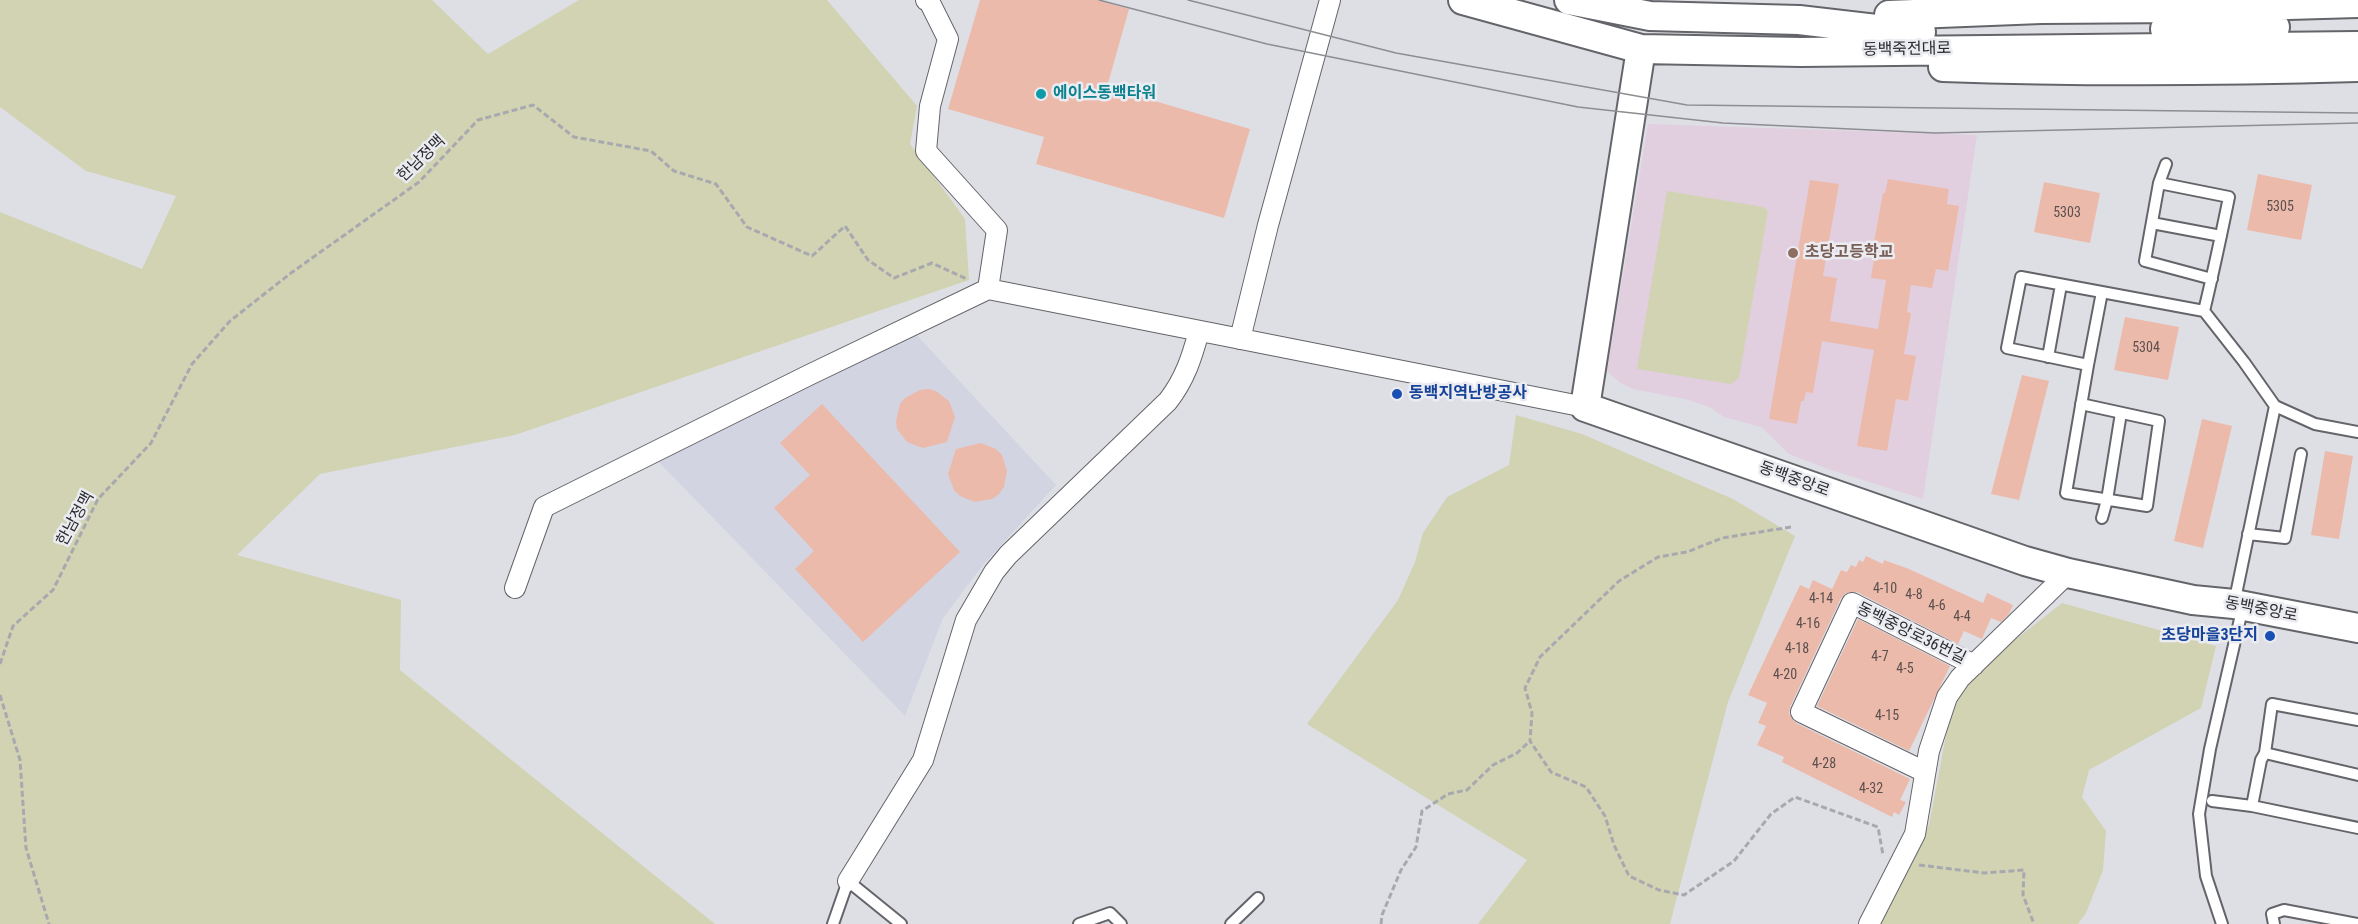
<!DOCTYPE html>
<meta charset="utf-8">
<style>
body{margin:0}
canvas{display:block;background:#dedfe5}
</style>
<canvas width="2358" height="924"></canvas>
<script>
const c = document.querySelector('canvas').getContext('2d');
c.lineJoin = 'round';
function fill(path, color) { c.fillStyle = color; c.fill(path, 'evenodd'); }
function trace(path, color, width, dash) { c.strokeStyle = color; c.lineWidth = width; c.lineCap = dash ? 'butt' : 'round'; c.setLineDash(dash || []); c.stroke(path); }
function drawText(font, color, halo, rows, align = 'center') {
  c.font = font + ' "Roboto Condensed","Noto Sans KR",sans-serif'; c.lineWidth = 5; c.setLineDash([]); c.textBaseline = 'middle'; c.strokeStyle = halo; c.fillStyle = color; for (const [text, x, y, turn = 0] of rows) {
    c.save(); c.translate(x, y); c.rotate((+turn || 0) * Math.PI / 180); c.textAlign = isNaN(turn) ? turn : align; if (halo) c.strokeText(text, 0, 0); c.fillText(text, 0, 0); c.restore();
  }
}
fill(new Path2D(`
 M913,331L1056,485L983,565L943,618L905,716L653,456Z`), '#d2d4e1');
fill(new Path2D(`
 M1648,124L1977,135L1923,499L1825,468L1789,454L1761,427L1724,417L1709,407L1689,400L1633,389L1619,382L1607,371Z`), '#e1cfe0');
fill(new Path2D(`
 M0,0H432L488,54L579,0H827L917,106L910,144L965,219L969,280L515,435L320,474L237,555L401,600L400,670L715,924H0V212L142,269L176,196L86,171L0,107Z
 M1667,191L1764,207L1768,211L1739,378L1731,384L1637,369Z
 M1516,415L1582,434L1733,499L1795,536L1728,702L1670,924H1478L1527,860L1307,724L1398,600L1415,562L1423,533L1447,497L1509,465Z
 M2062,603L2216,646L2201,708L2089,770L2082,797L2106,831L2103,870L2086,913L2078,924H1880L1929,825L1948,725L1954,705L1964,684L1997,654Z`), '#d1d3b3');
fill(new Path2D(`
 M980,0H1097L1129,9L1107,87L1250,129L1224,218L1036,164L1044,137L948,109Z
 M2258,174L2312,185L2301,240L2247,230Z
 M1888,179L1949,189L1947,204L1959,206L1948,271L1936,269L1932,288L1911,285L1907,312L1911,313L1904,354L1916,356L1908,401L1896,399L1887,451L1857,446L1874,350L1822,341L1813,393L1806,392L1804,401H1801L1797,424L1769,419L1810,180L1839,184L1823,276L1837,278L1830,321L1878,329L1886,280L1871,278L1874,259L1871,258L1883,193H1885Z
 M2044,182L2100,193L2090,243L2034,232Z
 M2125,317L2179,327L2168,380L2114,370Z
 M2022,375L2049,381L2019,500L1991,494Z
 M928,389L936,391L949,401L955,417L947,442L923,448L907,442L897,429L896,421L900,404L905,398L920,390Z
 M822,404L960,552L863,642L795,569L814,551L774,508L810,475L780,443Z
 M2202,419L2232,426L2203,548L2174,541Z
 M981,443L996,449L1002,455L1007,471L1004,487L999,494L992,499L975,502L960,496L954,490L948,474L956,449Z
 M2325,451L2353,456L2339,539L2311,535Z
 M1866,556L1883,564L1884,560L1909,569L1983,603L1987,593L2013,605L2009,614L2001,622L1991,618L1982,639L1964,631L1958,644L1857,592L1846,593L1841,598L1790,707L1789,714L1796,723L1910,779L1900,800L1906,802L1899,815L1894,812L1892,817L1782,762L1784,757L1757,745L1766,726L1758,723L1767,703L1748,695L1800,585L1809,589L1813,580L1832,589L1841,570L1847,572L1851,565L1856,567L1859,560L1863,562Z
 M1858,619L1950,666L1909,751L1817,706Z`), '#ecbaab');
const lane = new Path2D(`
 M2159,183L2166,164
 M2152,223L2221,236
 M2204,311C2213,274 2221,236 2229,197L2159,183L2145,261L2212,279
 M2048,357L2061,285
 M2088,365L2102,292
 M2081,404L2159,421L2147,506L2066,493L2088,365L2007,348L2021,277L2204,311L2244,362L2275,406L2234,604
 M2275,406L2315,424L2358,432
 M2102,518L2107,500L2121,413
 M2248,534L2285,538L2301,454
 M2358,720L2272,704L2265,753L2358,775
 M2265,753L2261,760L2252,806L2358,828
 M2212,801L2252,806
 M833,924L848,881L901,924
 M1079,924L1110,913L1121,924
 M1231,924L1258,898
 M2222,924L2206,876L2199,814L2210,749L2243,606
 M2274,924L2272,914L2284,910L2358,924`);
const street = new Path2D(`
 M926,0L929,1L948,39L930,106L926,151L997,230L988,289
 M1240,339L1268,225L1330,0
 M515,588L544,507L809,375L988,289L1585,407
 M1925,772L1801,712L1852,603L1974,665
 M848,881L923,760L966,620L994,572L1008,555L1168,401C1185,379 1192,357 1199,331
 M1869,924L1915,834L1929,751L1947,697L1960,678L2068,573`);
const secondary = new Path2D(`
 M1463,0L1641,49L1801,52L2358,46
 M1569,0L1650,16L1799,20L1902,32H1921
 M1889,15L2041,9L2185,8L2358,3
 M2165,29L2275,27
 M1641,49L1585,407L2025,561L2068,573L2193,600L2234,604L2358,628
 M1943,67C2081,72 2219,71 2358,67`);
trace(lane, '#64656a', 14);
trace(street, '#64656a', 22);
trace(secondary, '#64656a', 32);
trace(new Path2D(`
 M1791,527L1722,538L1687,552L1658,557L1619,581L1540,657L1525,688L1532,713L1530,741L1551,772L1586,787L1605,816L1614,845L1629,876L1659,890L1684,895L1734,861L1771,814L1795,797L1878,827L1883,855
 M0,664L13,626L53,590L98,499L151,443L192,364L230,321L291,273L419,182L478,120L533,105L574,137L651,151L674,171L716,184L747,227L812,256L845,226L868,260L894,278L932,263L967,279
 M0,695L20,760L26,848L49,924
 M1919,865L1984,873L2024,870L2023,895L2034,924
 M1381,924L1382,915L1401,870L1416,847L1422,811L1448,794L1467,790L1493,765L1517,753L1530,741`), '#a8a9ae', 3, [6, 3]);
trace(lane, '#fff', 10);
trace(street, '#fff', 20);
trace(secondary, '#fff', 28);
trace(new Path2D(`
 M1099,0L1267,44L1578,107L1723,123L1935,133L2358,123
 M1188,0L1396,53L1687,105L2358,113`), '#8d8d92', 1.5);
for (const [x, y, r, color] of [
 [1041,94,6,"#0f9aa8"],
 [1793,253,6,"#8d6e63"],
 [1397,394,6,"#1a4fb4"],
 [2270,636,6,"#1a4fb4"]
]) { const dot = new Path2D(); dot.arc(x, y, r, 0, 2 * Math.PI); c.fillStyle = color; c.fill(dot); trace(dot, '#ebecf2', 2); }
drawText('14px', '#5c504e', null, [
 ["5305",2280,207],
 ["5303",2067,213],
 ["5304",2146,348],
 ["4-10",1885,589],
 ["4-8",1914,595],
 ["4-14",1821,599],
 ["4-6",1937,606],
 ["4-4",1962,617],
 ["4-16",1808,624],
 ["4-18",1797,649],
 ["4-7",1880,657],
 ["4-5",1905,669],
 ["4-20",1785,675],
 ["4-15",1887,716],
 ["4-28",1824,764],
 ["4-32",1871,789]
]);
drawText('16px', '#2c2c2f', '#ebecf2', [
 ["동백죽전대로",1907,50,-1],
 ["한남정맥",422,159,-44],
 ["동백중앙로",1794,480,20],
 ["한남정맥",76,519,-61],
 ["동백중앙로",2261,610,11],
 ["동백중앙로36번길",1911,634,26]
]);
drawText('bold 16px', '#0d838f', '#ebecf2', [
 ["에이스동백타워",1053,94]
], 'left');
drawText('bold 16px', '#785e54', '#ebecf2', [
 ["초당고등학교",1805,253]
], 'left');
drawText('bold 16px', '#164399', '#ebecf2', [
 ["동백지역난방공사",1409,394],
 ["초당마을3단지",2258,636,"right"]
], 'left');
</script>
